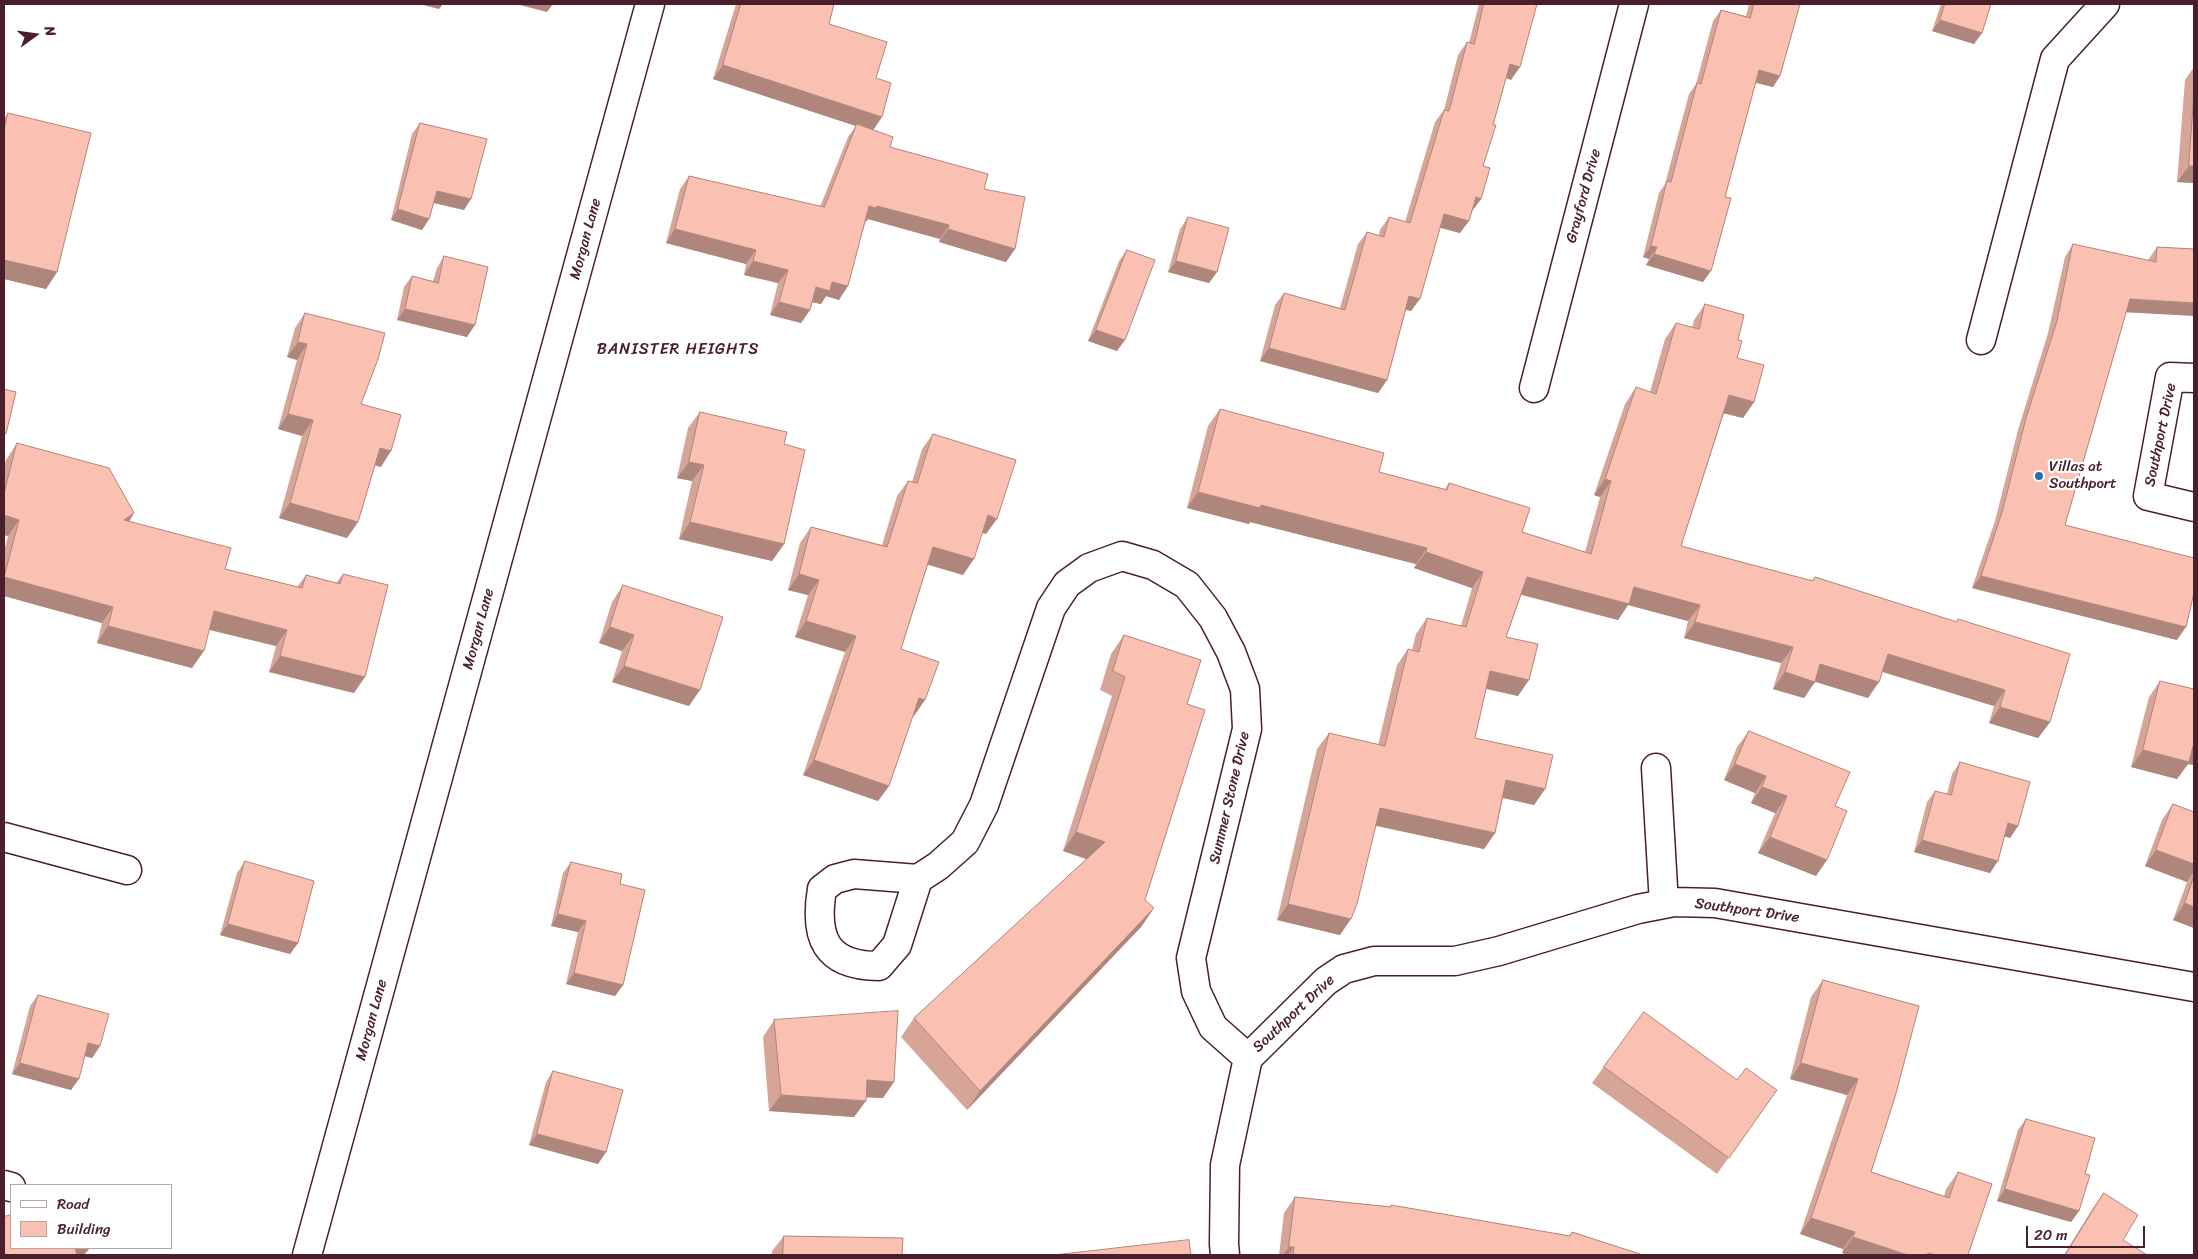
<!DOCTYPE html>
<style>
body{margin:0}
#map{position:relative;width:2198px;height:1259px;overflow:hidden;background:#fff;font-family:Sriracha,sans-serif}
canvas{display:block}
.frame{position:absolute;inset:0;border:5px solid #4a1f2b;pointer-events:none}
.legend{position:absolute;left:10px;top:1184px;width:162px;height:65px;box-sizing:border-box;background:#fff;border:1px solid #b7a5aa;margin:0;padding:6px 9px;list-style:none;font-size:15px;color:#4a1f2b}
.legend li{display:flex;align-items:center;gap:10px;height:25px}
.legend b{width:25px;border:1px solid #b7a5aa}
.north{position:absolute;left:10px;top:10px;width:50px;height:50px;-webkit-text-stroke:4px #fff;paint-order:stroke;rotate:76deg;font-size:14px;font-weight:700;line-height:20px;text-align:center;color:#4a1f2b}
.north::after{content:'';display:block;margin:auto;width:18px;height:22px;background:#4a1f2b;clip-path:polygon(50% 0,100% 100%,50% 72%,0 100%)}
.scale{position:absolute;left:2026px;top:1226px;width:119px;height:22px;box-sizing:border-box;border:2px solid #4a1f2b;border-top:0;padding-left:6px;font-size:15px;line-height:18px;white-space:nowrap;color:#4a1f2b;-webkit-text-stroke:4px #fff;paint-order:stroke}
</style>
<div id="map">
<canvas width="2198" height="1259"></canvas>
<div class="frame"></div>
<ul class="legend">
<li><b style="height:6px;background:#fff"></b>Road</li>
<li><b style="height:14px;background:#fac0b1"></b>Building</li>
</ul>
<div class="north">N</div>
<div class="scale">20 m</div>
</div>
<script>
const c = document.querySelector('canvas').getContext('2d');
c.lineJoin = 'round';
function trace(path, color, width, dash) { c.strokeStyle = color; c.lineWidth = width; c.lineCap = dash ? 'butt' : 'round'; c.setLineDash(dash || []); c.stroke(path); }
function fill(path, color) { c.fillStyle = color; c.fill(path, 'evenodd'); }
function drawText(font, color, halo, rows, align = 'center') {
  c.font = font + ' Sriracha,sans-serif'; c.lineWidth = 4.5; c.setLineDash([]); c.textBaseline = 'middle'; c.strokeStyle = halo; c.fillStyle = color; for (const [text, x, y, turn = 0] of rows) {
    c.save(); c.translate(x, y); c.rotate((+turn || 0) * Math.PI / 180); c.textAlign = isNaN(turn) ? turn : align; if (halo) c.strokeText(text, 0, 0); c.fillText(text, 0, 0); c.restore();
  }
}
const minor = new Path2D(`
 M1981,340L2055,59L2105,4
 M2194,378L2170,377L2148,496L2194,507
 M1534,388L1634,4
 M1656,768L1664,904
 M4,837L127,870
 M918,879L897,945L879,966C825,966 814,937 822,889L835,879L854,874L918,879L938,866L965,842L984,805L1051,608L1067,584L1089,568L1122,556L1153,565L1187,585L1213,618L1231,652L1245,689L1247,729L1191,958L1196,991L1213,1027L1248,1058
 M1248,1058L1326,981L1344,969L1374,961H1455L1499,951L1638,909L1674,902L1715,903L2194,987
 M4,1185L11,1187
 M307,1255L650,4
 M1225,1255L1224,1244L1225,1165L1248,1058`);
trace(minor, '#4a1f2b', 31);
trace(minor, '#fff', 28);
fill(new Path2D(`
 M736,4H834L829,24L876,78L873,130L890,147L984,189L1015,249L1006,262L939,242L940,239L868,219L867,221H866L839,300L826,296L821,304L812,302L810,310L801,323L770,315L778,283L744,275L746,264L666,243L680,189L689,176L820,207L848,137L856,126L713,79Z
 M1479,4H1537L1511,80L1506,78L1493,125L1483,166L1481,199L1472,211L1460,233L1440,228L1411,311L1406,310L1387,380L1378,393L1260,361L1275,305L1284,293L1340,308L1358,244L1367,232L1379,235L1380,230L1389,217L1405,222L1435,122L1444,110L1458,55L1467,42L1469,43Z
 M1749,4H1800L1780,76L1773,87L1755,83L1703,282L1646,265L1649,259L1643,257L1659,193L1665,184L1689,94L1696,84L1713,21L1721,10L1746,16Z
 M1941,4H1991L1982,33L1974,44L1932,31Z
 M2194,67V183L2177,182L2185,80Z
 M8,113L57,272L46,289L4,279V119Z
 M420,123L464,210L434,203L429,219L422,230L391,220L412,134Z
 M1188,217L1217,272L1209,283L1168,272L1180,229Z
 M2073,244L2148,260L2157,247L2194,249L2126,312L2065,525L2177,640L1972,588L1995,521L2018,430L2048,333L2065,257Z
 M1127,250L1117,351L1088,341L1119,261Z
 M444,256L467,337L397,320L404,287L412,276L433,281L437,268Z
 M1705,304L1738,340L1737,358L1754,402L1743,418L1724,413L1681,546L1812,581L1815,577L1956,622L1958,619L2050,722L2038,738L1989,723L1994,706L1882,672L1868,698L1815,681L1804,698L1773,689L1781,663L1684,638L1688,621L1628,605L1618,620L1521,595L1506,637L1518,696L1486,689L1475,738L1545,789L1534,805L1503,798L1495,833L1484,849L1376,826L1340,935L1277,920L1317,749L1329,733L1378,745L1397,665L1408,649L1412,650L1416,634L1427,618L1461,626L1472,588L1414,568L1416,564L1250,522L1249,524L1187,508L1208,426L1220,409L1379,472L1445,489L1449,483L1522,532L1585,552L1600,497L1594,495L1625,404L1636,387L1650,392L1665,339L1676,323L1692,328L1694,320Z
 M305,313L361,404L381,467L375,465L358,522L347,538L279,518L302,436L278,429L297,360L287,357L295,328Z
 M700,412L784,444V544L772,561L679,539L692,481L677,478L688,428Z
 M933,434L986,534L982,533L963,575L928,564L901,649L914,716L913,715L889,786L878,801L803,775L845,652L795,637L808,595L788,590L800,543L811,527L882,545L897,496L908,481L912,482L922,449Z
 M17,443L134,513L129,522L225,569L297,587L306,575L336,583L343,574L354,693L269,672L276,646L209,630L192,668L97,643L102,623L4,596V551L8,536L4,535V467L6,460Z
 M623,585L689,706L612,682L622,651L599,643L612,602Z
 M1124,635L1187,704L1145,900L1154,908L1141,927L967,1110L901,1037L914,1018L1087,859L1063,851L1112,696L1100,690L1111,654Z
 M2160,681L2194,689V765L2188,764L2177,779L2131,767L2149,697Z
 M1749,731L1835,806L1816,876L1758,853L1775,813L1751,803L1755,793L1724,780L1737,747Z
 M1960,762L2018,826L2010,838L2005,836L1990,873L1914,852L1927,802L1935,791L1947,794L1952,774Z
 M2173,804L2194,812V928L2173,920L2187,882L2145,866L2162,820Z
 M245,861L298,943L290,954L220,935L237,873Z
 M571,862L623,985L615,996L566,984L578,932L551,926L563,873Z
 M1823,980L1919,1006L1871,1172L1944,1196L1946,1189L1958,1172L1992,1184L1842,1253L1843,1249L1800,1234L1847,1095L1790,1079L1811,997Z
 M38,995L100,1046L92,1058L85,1056L71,1090L12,1074L30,1006Z
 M1644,1012L1737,1080L1777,1090L1717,1174L1592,1083Z
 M774,1020L883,1098L866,1097L854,1117L769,1111L763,1037Z
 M553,1071L606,1152L598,1164L529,1145L546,1082Z
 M2026,1119L2085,1174L2079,1211L2071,1222L1997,1201L2018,1130Z
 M2104,1193L2123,1240L2147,1255H2064L2093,1208Z
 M1295,1197L1390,1207L1391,1205L1569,1236L1572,1232L1643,1255H1279L1284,1213Z
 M784,1236L902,1255H772V1251Z`), '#d7a598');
fill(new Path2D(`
 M419,4H443L439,9Z
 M516,4H553L547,12Z
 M1940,20L1982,33L1974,44L1932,31Z
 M1510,64L1520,67L1511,80L1501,76Z
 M723,65L882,117L872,132L857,124L856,126L713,79Z
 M1759,70L1780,76L1773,87L1751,81Z
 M2189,166H2194V183L2177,182Z
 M437,191L471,199L464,210L430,202Z
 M1476,197L1481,199L1472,211Z
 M869,206H877L949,225L940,239L868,219L867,221L860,219Z
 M398,209L429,219L422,230L391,220Z
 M1444,214L1469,221L1460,233L1435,226Z
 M675,229L756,250L746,264L666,243Z
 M948,229L1015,249L1006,262L939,242Z
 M1651,246L1657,247L1649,259L1643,257Z
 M1654,254L1711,271L1703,282L1646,265Z
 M4,260L57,272L46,289L4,279Z
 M753,261L788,270L778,283L744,275Z
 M1176,261L1217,272L1209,283L1168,272Z
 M832,282L848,286L839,300L826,296L821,304L806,301L816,287Z
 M1409,296L1420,299L1411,311L1400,308Z
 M2130,299L2194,303V316L2121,312Z
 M779,302L810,310L801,323L770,315Z
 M405,309L475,325L467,337L397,320Z
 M1096,330L1125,340L1117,351L1088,341Z
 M298,342L307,344L297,360L287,357Z
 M1269,348L1387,380L1378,393L1260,361Z
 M1729,395L1754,402L1743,418L1718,412Z
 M288,414L313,420L302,436L278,429Z
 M380,448L391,451L381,467L369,464Z
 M689,462L704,465L692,481L677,478Z
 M1605,479L1611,481L1600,497L1594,495Z
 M1198,492L1261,505L1427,548L1416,564L1250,522L1249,524L1187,508Z
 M290,503L358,522L347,538L279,518Z
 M134,513L123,530L124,520Z
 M4,515L19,520L8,536L4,535Z
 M988,515L997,519L986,534L977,531Z
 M690,522L784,544L772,561L679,539Z
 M933,547L974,559L963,575L922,563Z
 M1426,552L1483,572L1472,588L1414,568Z
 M799,574L819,580L808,595L788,590Z
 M1981,576L2186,627L2177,640L1972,588Z
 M4,577L113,607L102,623L4,596Z
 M1527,577L1634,587L1700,605L1688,621L1628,605L1618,620L1516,593Z
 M214,611L287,630L276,646L203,628Z
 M806,621L856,636L845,652L795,637Z
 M1695,622L1793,647L1781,663L1684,638Z
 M108,626L204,651L192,668L97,643Z
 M610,627L634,635L622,651L599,643Z
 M1888,654L2005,690L1994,706L1877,670Z
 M280,656L365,677L354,693L269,672Z
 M1820,664L1879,682L1868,698L1809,680Z
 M624,666L700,690L689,706L612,682Z
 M1490,671L1529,680L1518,696L1479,687Z
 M1785,672L1815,682L1804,698L1773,689Z
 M919,698L925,700L914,716L908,713Z
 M2000,707L2050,722L2038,738L1989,723Z
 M2193,746H2194V765L2188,764L2177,779L2131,767L2143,750Z
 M814,760L889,786L878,801L803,775Z
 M1735,764L1766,776L1755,793L1724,780Z
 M1506,780L1545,789L1534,805L1495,796Z
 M1762,787L1787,796L1775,813L1751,803Z
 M1380,808L1495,833L1484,849L1369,824Z
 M2008,823L2018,826L2010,838L2000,835Z
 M1076,832L1105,842L1092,861L1063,851Z
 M1770,837L1827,860L1816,876L1758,853Z
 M1922,840L1998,861L1990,873L1914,852Z
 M2156,850L2194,864V871L2187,882L2145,866Z
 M2185,903L2194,907V928L2173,920Z
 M1288,904L1351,919L1340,935L1277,920Z
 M1154,908L1141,927L967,1110L980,1091Z
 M558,914L586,921L578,932L551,926Z
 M228,924L298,943L290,954L220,935Z
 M574,973L623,985L615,996L566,984Z
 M88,1043L100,1046L92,1058L80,1055Z
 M20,1063L79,1079L71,1090L12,1074Z
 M1801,1063L1858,1079L1847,1095L1790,1079Z
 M867,1080L894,1082L883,1098L855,1097Z
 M781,1095L866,1101L854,1117L769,1111Z
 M537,1134L606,1152L598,1164L529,1145Z
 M2005,1189L2079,1211L2071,1222L1997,1201Z
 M1811,1218L1855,1232L1843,1249L1800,1234Z
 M1853,1237L1908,1255H1847L1842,1253Z
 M1289,1247H1294L1288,1255H1283Z
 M73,1248H90L84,1255H68Z
 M1928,1253L1936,1255H1926Z`), '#af867c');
const building = new Path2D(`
 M741,4H834L829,24L887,42L876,78L891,83L882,117L723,65Z
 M1484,4H1537L1520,67L1510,64L1493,125H1496L1483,166L1490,168L1481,199L1476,197L1469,221L1444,214L1420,299L1409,296L1387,380L1269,348L1284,293L1345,310L1367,232L1384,237L1389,217L1410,223L1444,110L1449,111L1467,42L1474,44Z
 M1754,4H1800L1780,76L1759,70L1725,197L1731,198L1711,271L1654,254L1657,247L1651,246L1667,181L1671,182L1697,83L1701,84L1721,10L1750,18Z
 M1945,4H1991L1982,33L1940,20Z
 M2194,93V166H2189Z
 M8,113L91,133L57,272L4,260V130Z
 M420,123L487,139L471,199L437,191L429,219L398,209Z
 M857,124L893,137L890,147L988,174L984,189L1025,197L1015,249L948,229L949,225L877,206L876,208L869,206L848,286L832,282L830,291L816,287L810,310L779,302L788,270L753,261L756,250L675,229L689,176L824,207Z
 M1188,217L1229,228L1217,272L1176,261Z
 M2073,244L2156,262L2157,247L2194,249V303L2130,299L2065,525L2194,558V593L2186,627L1981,576L2003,509L2026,418L2057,321Z
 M1127,250L1155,260L1125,340L1096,330Z
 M444,256L488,267L475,325L405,309L412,276L438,283Z
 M1705,304L1744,315L1738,340L1742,341L1737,358L1764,365L1754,402L1729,395L1681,546L1813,581L1815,577L1957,622L1958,619L2070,654L2050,722L2000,707L2005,690L1888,654L1879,682L1820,664L1815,682L1785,672L1793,647L1695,622L1700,605L1634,587L1629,604L1527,577L1506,637L1538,644L1529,680L1490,671L1475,738L1553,755L1545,789L1506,780L1495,833L1380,808L1357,904L1351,919L1288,904L1329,733L1385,746L1408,649L1419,652L1427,618L1466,627L1483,572L1426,552L1427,548L1261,505L1260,508L1198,492L1220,409L1384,453L1379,472L1447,490L1449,483L1530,508L1522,532L1591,554L1611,481L1605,479L1636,387L1656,394L1676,323L1699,329Z
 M305,313L385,333L378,359L361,404L401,415L391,451L380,448L358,522L290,503L313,420L288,414L307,344L298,342Z
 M4,389L16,392L6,434H4Z
 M700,412L787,432L784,444L805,450L784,544L690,522L704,465L689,462Z
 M933,434L1016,460L997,519L988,515L974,559L933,547L901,649L939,662L925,700L919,698L889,786L814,760L856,636L806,621L819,580L799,574L811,527L887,547L908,481L917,483Z
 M17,443L109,468L134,513L124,520L231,548L225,569L302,588L306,575L340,584L343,574L388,585L365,677L280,656L287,630L214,611L204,651L108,626L113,607L4,577L19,520L4,515V494Z
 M623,585L723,617L700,690L624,666L634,635L610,627Z
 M1124,635L1201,660L1187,704L1205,710L1145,900L1154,908L980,1091L914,1018L1105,842L1076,832L1125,677L1113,671Z
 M2160,681L2194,689V746H2193L2189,762L2143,750Z
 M1749,731L1850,772L1835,806L1847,811L1827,860L1770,837L1787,796L1762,787L1766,776L1735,764Z
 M1960,762L2030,782L2018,826L2008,823L1998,861L1922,840L1935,791L1951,795Z
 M2173,804L2194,812V864L2156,850Z
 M245,861L314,881L298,943L228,924Z
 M571,862L622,874L620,884L645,890L623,985L574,973L586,921L558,914Z
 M2194,876V907L2185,903Z
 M1823,980L1919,1006L1895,1097L1871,1172L1949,1198L1958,1172L1992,1184L1968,1255H1936L1928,1253L1927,1255H1908L1853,1237L1855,1232L1811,1218L1858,1079L1801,1063Z
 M38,995L109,1014L100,1046L88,1043L79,1079L20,1063Z
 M898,1011L894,1082L867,1080L866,1101L781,1095L774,1020Z
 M1644,1012L1737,1080L1746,1068L1777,1090L1729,1158L1604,1067Z
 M553,1071L623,1090L606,1152L537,1134Z
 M2026,1119L2095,1138L2085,1174L2090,1175L2079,1211L2005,1189Z
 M2104,1193L2138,1215L2123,1240L2147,1255H2068L2066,1254Z
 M1295,1197L1391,1207V1205L1570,1236L1572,1232L1643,1255H1293L1294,1247H1289Z
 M11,1215V1248H75L77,1255H4V1217Z
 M784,1236L903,1238L902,1255H783Z
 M1189,1240L1191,1255H1054Z`);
fill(building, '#fac0b1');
trace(building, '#af867c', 1);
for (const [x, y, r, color] of [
 [2039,476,5,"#1f6fb2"]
]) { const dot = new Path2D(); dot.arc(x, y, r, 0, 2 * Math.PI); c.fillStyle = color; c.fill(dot); trace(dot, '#fff', 2); }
drawText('15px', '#4a1f2b', '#fff', [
 ["Grayford Drive",1584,196,-75],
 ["Morgan Lane",586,239,-75],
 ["Southport Drive",2161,435,-78],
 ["Morgan Lane",479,629,-75],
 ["Summer Stone Drive",1230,798,-77],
 ["Southport Drive",1747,911,8],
 ["Southport Drive",1294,1014,-43],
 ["Morgan Lane",372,1020,-75]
]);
drawText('15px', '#4a1f2b', '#fff', [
 ["Villas at",2049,467],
 ["Southport",2049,484]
], 'left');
c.letterSpacing = '1px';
drawText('16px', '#4a1f2b', '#fff', [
 ["BANISTER HEIGHTS",678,350]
]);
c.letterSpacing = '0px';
</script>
